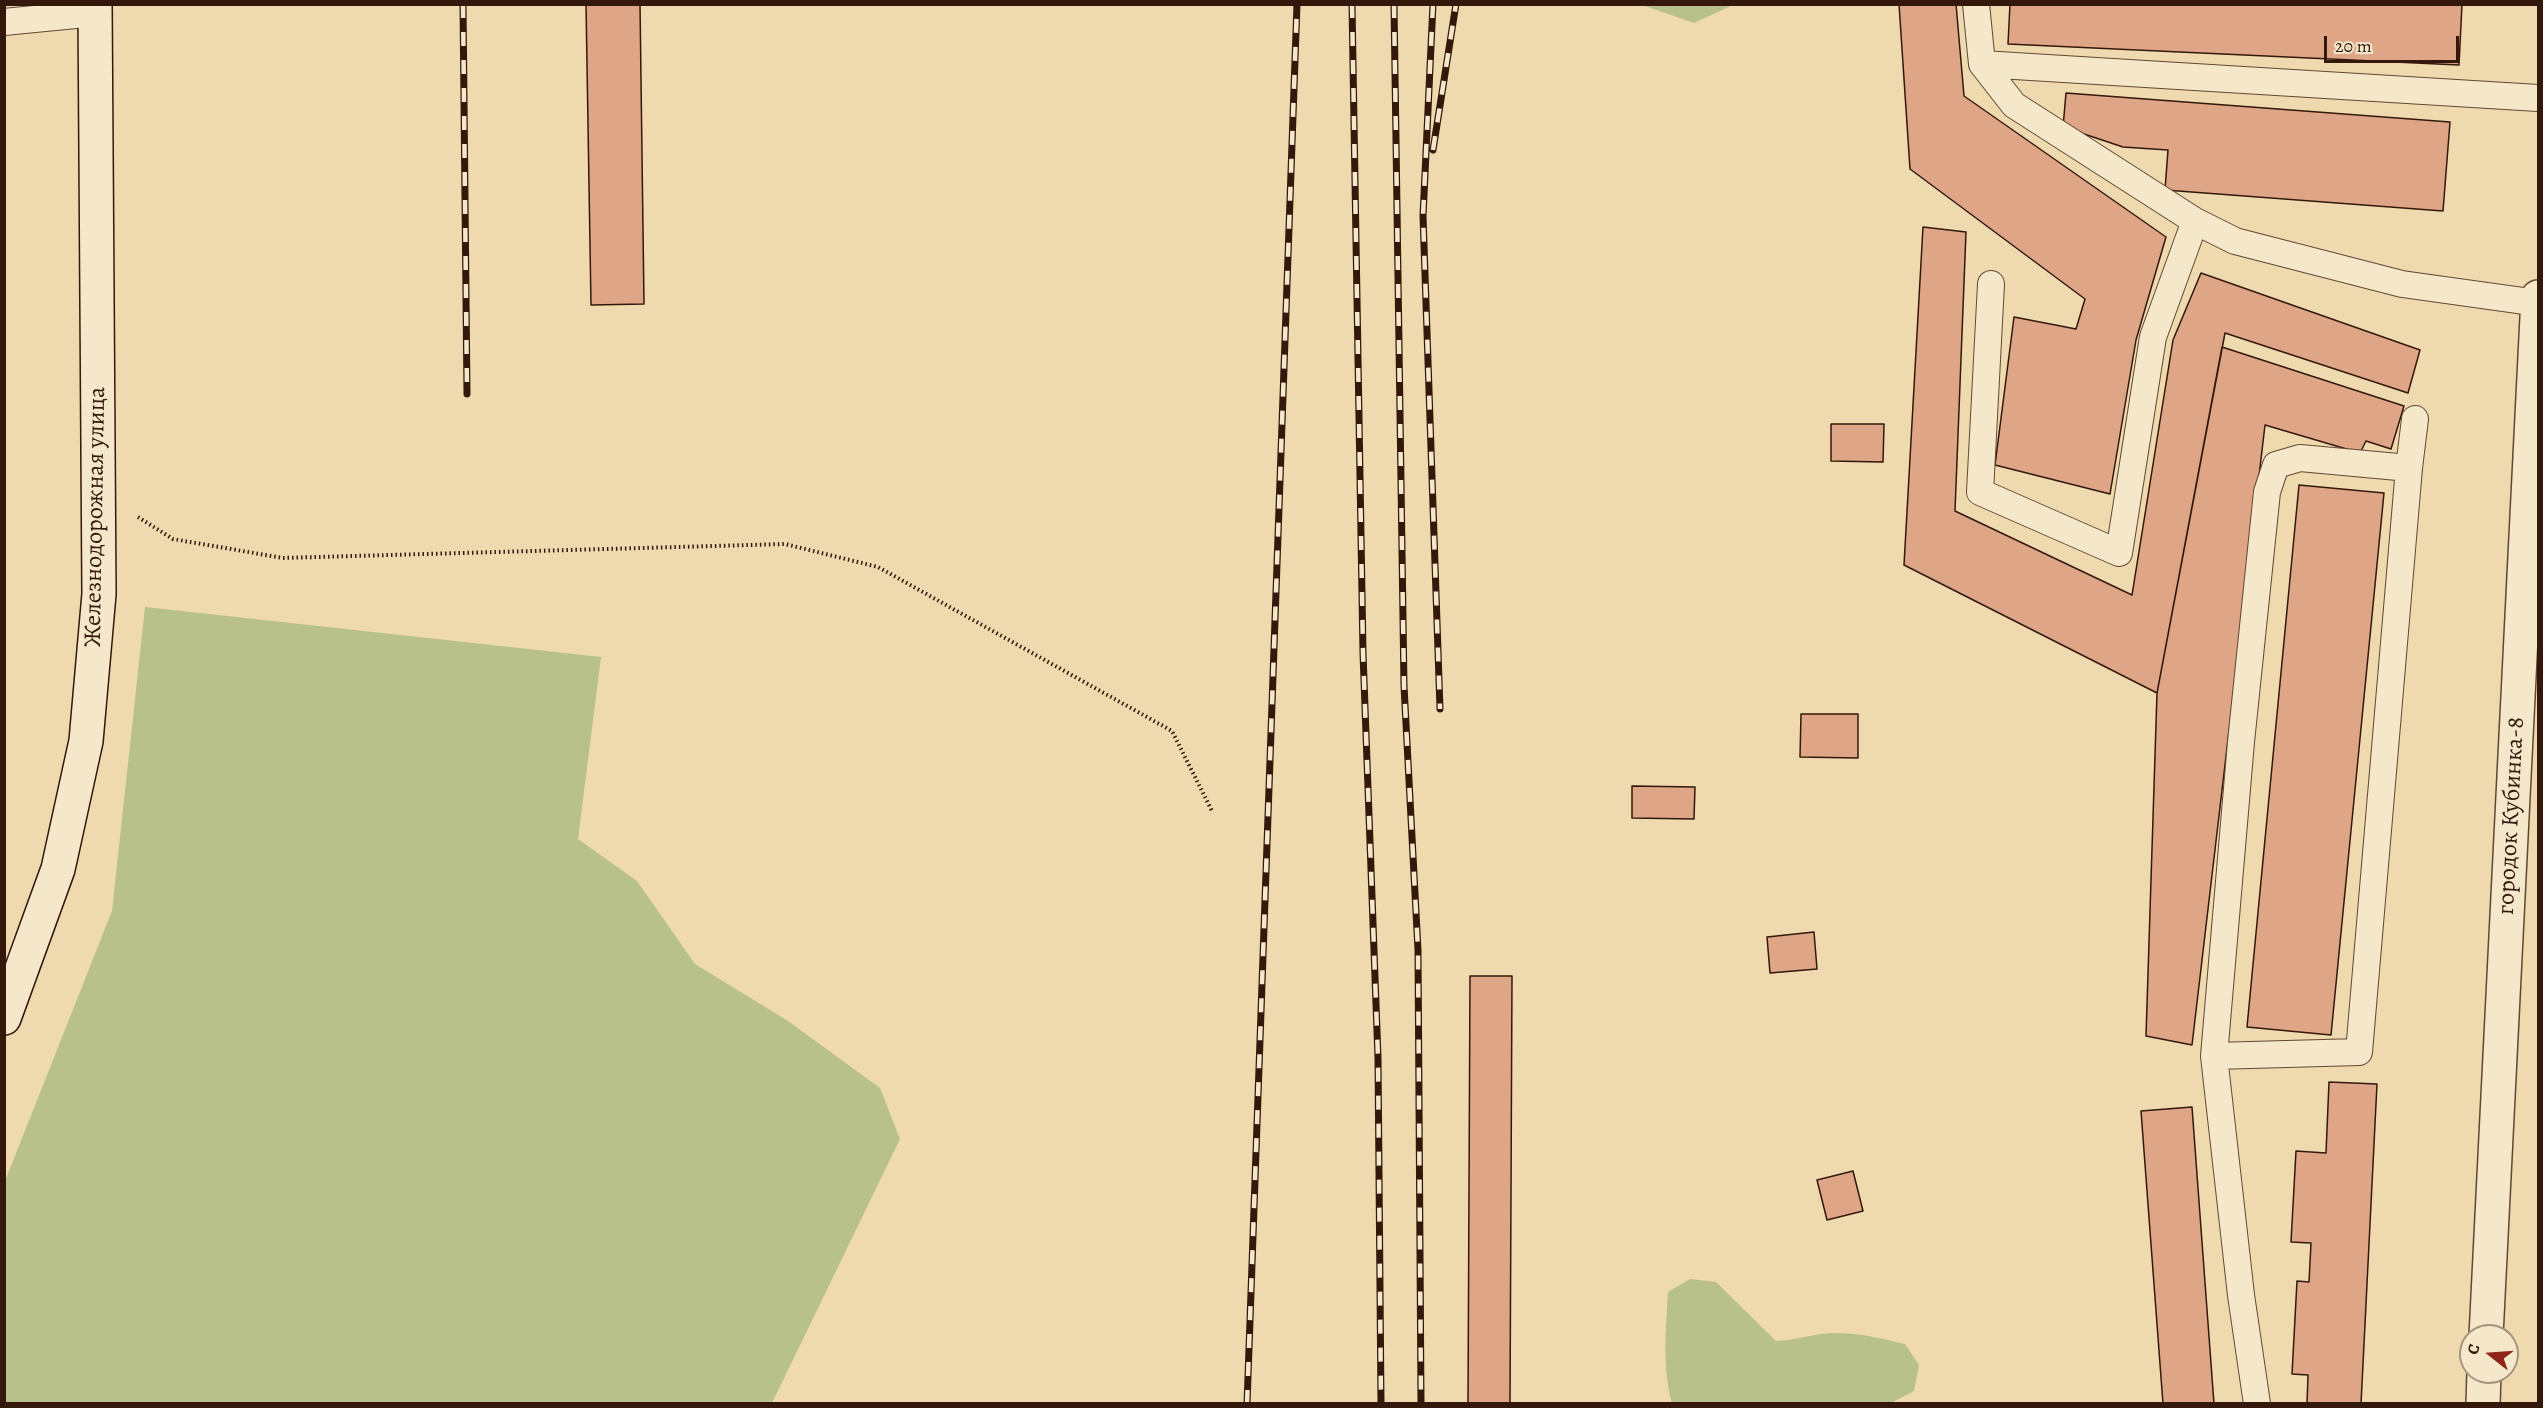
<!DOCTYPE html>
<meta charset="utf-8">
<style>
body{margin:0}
#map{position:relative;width:2543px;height:1408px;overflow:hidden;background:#eedaae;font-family:Alegreya,serif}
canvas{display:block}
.frame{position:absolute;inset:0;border:6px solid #33180b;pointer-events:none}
.north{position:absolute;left:2459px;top:1324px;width:60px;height:60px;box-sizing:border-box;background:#f4e7ca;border:2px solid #a7947e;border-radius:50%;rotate:287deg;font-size:16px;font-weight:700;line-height:24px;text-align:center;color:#33180b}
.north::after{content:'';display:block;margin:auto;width:21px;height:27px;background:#8f2418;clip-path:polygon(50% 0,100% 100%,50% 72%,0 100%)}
.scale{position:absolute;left:2324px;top:36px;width:135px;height:27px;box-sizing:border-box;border:3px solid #33180b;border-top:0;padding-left:8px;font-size:18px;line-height:21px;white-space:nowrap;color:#33180b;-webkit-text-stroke:4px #f4e7ca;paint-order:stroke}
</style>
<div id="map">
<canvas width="2543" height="1408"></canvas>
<div class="frame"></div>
<div class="north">С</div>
<div class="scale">20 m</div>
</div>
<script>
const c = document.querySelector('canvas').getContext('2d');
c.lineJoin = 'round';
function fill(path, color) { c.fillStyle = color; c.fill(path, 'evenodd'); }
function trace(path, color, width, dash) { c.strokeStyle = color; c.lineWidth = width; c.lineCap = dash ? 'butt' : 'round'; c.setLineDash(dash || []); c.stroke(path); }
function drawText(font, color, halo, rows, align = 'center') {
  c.font = font + ' Alegreya,serif'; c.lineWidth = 5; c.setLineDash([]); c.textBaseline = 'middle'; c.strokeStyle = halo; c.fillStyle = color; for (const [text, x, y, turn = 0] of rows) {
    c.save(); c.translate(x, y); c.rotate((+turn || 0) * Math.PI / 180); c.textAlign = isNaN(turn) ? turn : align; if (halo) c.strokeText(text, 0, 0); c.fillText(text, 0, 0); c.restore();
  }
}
fill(new Path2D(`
 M1642,5H1733L1694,23Z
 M145,607L601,657L578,839L637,881L695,964L788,1021L880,1088L900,1139L772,1403H5V1181L112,911Z
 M1690,1279L1716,1282L1776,1341C1796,1340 1814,1334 1831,1333C1857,1332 1880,1338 1905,1344L1919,1365L1914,1391L1891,1403H1672C1662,1368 1666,1328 1668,1292Z`), '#b8c08b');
const building = new Path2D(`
 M586,4H640L644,304L591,305Z
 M1899,4H1956L1964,96L2166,237L2136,340L2110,494L1995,465L2014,317L2076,329L2085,299L1910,169Z
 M2010,4H2462L2459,65L2008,44Z
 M2066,93L2450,122L2443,211L2165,190L2168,150L2123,147L2063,127Z
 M1923,227L1966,232L1955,511L2132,595L2173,340L2201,273L2420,350L2408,393L2225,333L2157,693L1904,565Z
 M2222,347L2404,406L2391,449L2366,441L2360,453L2265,425L2192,1045L2146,1036L2157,693Z
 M1831,424H1884L1883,462L1831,461Z
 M2299,485L2384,493L2331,1035L2247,1027Z
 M1801,714H1858V758L1800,757Z
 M1632,786L1695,787L1694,819L1632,818Z
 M1814,932L1817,969L1770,973L1767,937Z
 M1470,976H1512L1510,1404H1468Z
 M2329,1082L2377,1084L2361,1404H2307L2308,1375L2292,1374L2297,1281L2309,1282L2311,1243L2291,1242L2296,1151L2326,1153Z
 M2192,1107L2214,1404H2163L2141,1111Z
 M1853,1171L1863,1211L1827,1220L1817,1180Z`);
fill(building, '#dea586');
trace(building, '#33180b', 1.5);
const lane = new Path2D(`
 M1976,4L1982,64L2014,105L2195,221L2235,241L2402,284L2538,303
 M4,22L96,13
 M1982,64L2538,98
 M1991,284L1980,492L2119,553L2153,337L2195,221
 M2214,1056L2359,1052L2409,468L2415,419
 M2257,1404L2241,1295L2214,1056L2241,742L2267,492L2276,465L2300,458L2409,468`);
const street = new Path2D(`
 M2486,1336L2538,297
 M2483,1404L2484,1372`);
const secondary = new Path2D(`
 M4,1018L58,869L86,741L99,594L95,4`);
trace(lane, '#624834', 28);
trace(street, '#624834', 36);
trace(secondary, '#33180b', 36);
trace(new Path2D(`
 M138,517L173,539L283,558L785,544L878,567L1172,731L1212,811`), '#33180b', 4, [1.5, 3]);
trace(lane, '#f4e7ca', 26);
trace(street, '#f4e7ca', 33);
trace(secondary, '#f4e7ca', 33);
const rail = new Path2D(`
 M463,4L467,394
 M1352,4L1363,653L1378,1058L1381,1404
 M1394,4L1404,686L1418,950L1421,1404
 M1433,4L1423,216L1440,709
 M1433,150L1456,4
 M1247,1404L1297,4`);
trace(rail, '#33180b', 7);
trace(rail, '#f4e7ca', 4.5, [14]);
drawText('24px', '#33180b', '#f4e7ca', [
 ["Железнодорожная улица",96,517,-89],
 ["городок Кубинка-8",2512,816,-87]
]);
</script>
